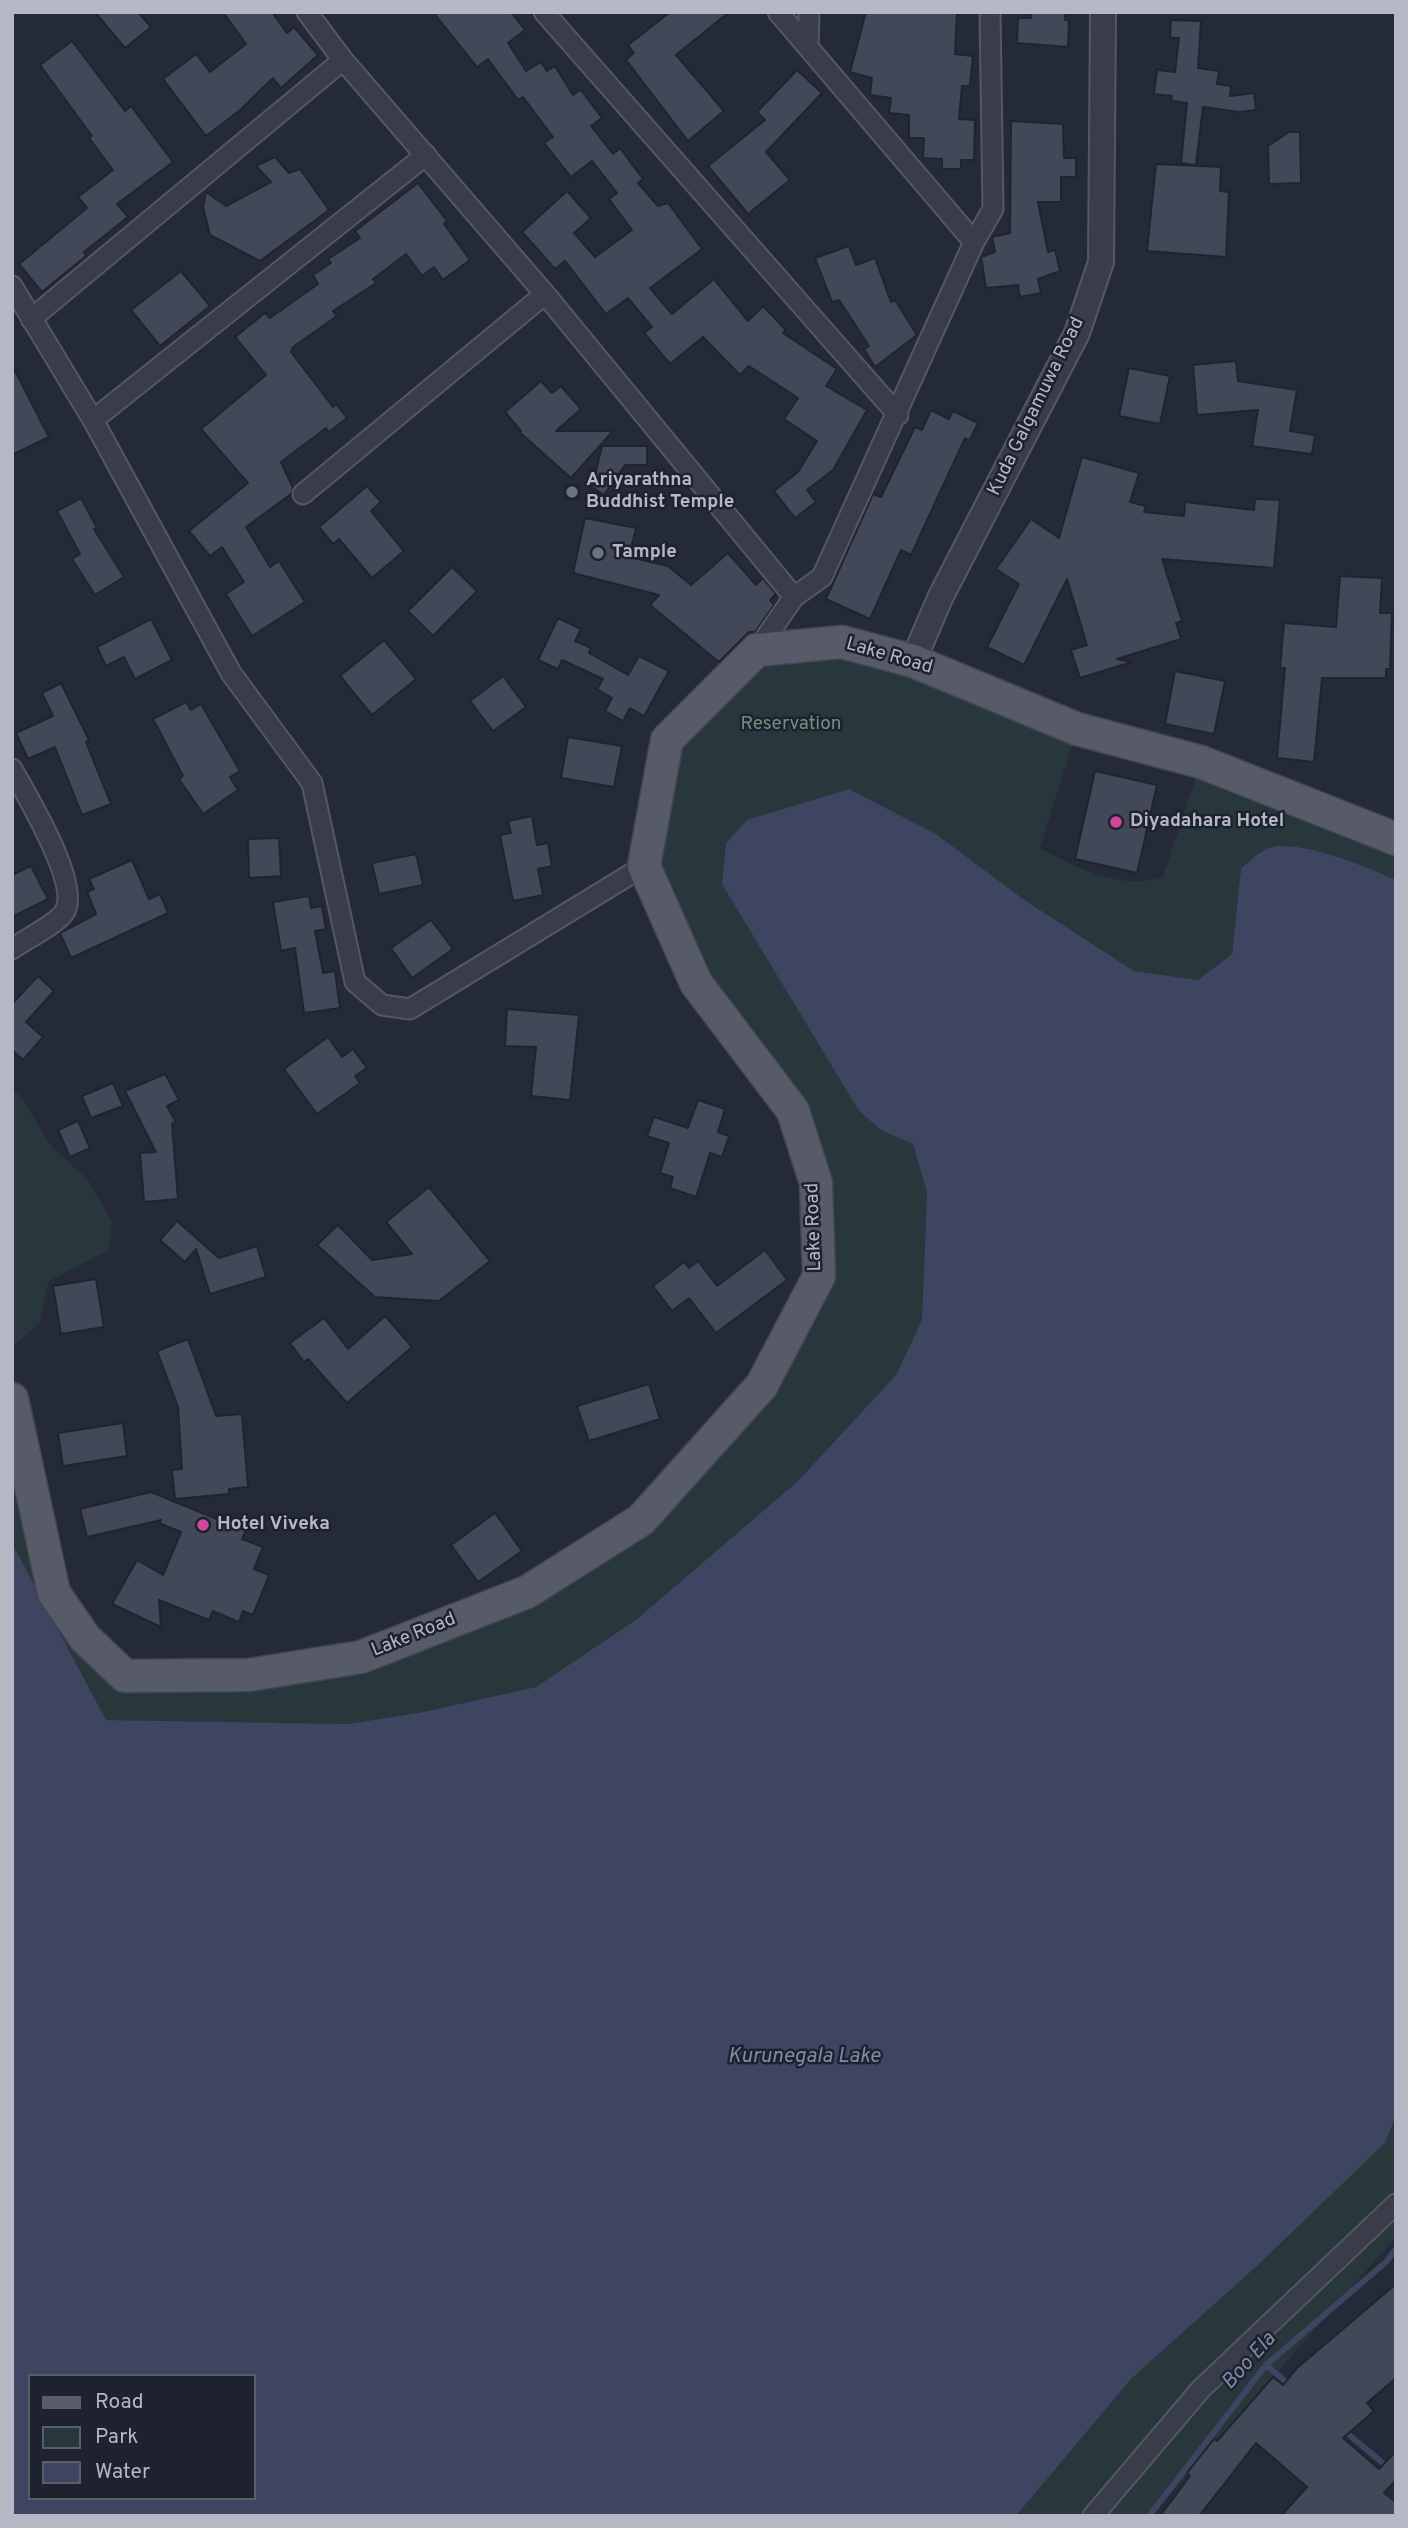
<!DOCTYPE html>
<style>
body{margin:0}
#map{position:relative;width:1408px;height:2528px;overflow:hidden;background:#252a39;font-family:Overpass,sans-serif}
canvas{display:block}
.frame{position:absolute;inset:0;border:14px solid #b4b8c5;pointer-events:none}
.legend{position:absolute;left:28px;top:2374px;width:228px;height:126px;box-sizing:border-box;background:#1e222e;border:2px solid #5a5e6a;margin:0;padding:9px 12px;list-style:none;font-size:21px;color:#b4b8c5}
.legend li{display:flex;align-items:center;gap:14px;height:35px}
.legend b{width:35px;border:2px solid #5a5e6a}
</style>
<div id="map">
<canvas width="1408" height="2528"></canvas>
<div class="frame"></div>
<ul class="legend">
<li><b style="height:9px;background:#575b69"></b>Road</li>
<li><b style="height:19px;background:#28373b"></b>Park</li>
<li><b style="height:19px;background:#3d4560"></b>Water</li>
</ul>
</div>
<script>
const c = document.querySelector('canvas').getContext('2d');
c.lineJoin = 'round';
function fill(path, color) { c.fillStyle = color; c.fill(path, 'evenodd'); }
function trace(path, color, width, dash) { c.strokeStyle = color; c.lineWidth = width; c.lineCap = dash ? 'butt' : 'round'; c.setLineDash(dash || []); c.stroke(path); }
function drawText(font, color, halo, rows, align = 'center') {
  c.font = font + ' Overpass,sans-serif'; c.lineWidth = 5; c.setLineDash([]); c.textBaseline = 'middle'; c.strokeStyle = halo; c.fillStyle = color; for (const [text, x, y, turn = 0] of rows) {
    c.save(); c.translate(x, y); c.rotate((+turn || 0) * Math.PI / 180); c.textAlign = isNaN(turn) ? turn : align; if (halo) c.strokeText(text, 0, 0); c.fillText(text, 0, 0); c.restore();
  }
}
fill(new Path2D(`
 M842,642L1077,729L1040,848C1078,868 1120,891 1163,877L1201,762L1396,839V880C1367,867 1299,838 1269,848C1260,851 1249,862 1241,867L1232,954L1198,980L1134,971L1023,899L936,834L849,789L747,821L726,843L813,1032L859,1111L881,1130L913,1143L927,1192L922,1320L896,1375L798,1481L637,1619L536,1687L423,1712L348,1724L106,1720L12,1543V1399L54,1593L126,1676L361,1657L641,1520L762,1385L819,1276L793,1111L696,983L644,866L667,740L757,650Z
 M12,1089L23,1099L51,1146L88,1180L112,1221L109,1250L49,1281L39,1323L12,1348Z
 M1396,2116V2237L1151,2516H1016L1131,2379L1258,2265L1385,2143Z`), '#28373b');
fill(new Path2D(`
 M849,789L936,834L1023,899L1134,971L1198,980L1232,954L1241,868C1249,862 1259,852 1268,848C1299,838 1367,867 1396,880V2116L1385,2143L1258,2265L1131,2379L1016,2516H12V1543L106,1720L348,1724L423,1712L536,1687L637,1619L798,1481L896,1375L922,1320L927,1192L913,1144L881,1130L859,1111L722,884L726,843L747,820ZM30,2376H254V2498H30Z`), '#3d4560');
trace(new Path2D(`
 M1266,2365L1292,2387
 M1343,2430L1389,2468
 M1149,2516L1266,2365L1386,2262L1396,2249`), '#3d4560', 6);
const building = new Path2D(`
 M95,12H138L151,27L125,48Z
 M223,12H272L287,33L294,27L318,55L281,88L273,78L239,111L206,136L163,79L196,54L210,72L246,44Z
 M433,12H511L525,30L508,43L526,71L541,62L547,71L555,66L573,95L581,90L602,118L591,126L613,154L620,148L643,179L638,183L658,206L668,203L702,249L650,288L672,314L714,279L748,321L763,306L786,330L783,333L837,369L826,386L867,410L833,470L807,490L816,502L795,518L774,491L798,472L817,441L784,419L798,398L749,366L740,375L703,337L670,364L644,333L652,327L628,298L606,314L565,261L555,269L522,232L567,191L591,218L574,233L595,257L632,230L609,199L617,193L592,161L571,177L544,143L553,137L523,97L518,100L488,59L477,67Z
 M670,12H729L676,55L724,111L688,141L626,60L634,53L628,45Z
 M866,12H957L955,54L973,56L970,86H962L959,119L975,120L974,160H961V169H942V159L923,158L924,138H909V115L889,113L891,98L870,95L872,78L850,72Z
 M1031,12H1065V20H1069L1068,47L1017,43L1018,18H1031Z
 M1171,20L1201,21L1198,68L1219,71L1217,84L1231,86L1230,96L1254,93L1256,110L1239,112L1203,107L1196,165L1181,163L1187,103L1171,101L1172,96L1154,94L1157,70L1175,72L1179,38H1170Z
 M72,41L125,111L131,106L173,162L117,204L128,217L84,252L86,256L42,292L19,264L87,208L78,197L113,170L89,138L92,136L40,65Z
 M797,70L822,93L766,152L790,180L748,214L708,166L765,120L757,112Z
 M1011,121L1063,124L1064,158H1076V177H1061V202H1038L1048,252L1055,250L1060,271L1038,279L1041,293L1020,297L1018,285L986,288L981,257L995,252L992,237L1010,233Z
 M1289,132H1300L1301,183L1269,184L1268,146Z
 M275,157L289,173L300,169L329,210L260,261L210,235L203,207L206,192L226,206L271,182L256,166Z
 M1156,164L1221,167L1220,191L1229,192L1226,257L1147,251Z
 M418,183L447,221L444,224L470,260L443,280L434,267L422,276L406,254L373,279L376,283L333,311L337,316L293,347L291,352L333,407L336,404L347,418L329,432L326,428L281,462L293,488L291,494L246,527L270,567L279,561L305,602L252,636L226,594L244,582L222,547L210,556L189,531L248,483L201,429L266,375L235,337L265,313L270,318L318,284L313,275L331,263L328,259L360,238L355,231Z
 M849,246L856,265L875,258L891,302L895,300L917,335L875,367L864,349L869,346L839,300L832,302L815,258Z
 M181,271L210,306L160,346L131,310Z
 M1236,361L1238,381L1297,390L1290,431L1315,435L1312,454L1252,446L1258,410L1197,415L1193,365Z
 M12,365L49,437L12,455Z
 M1129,368L1170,376L1160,424L1119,416Z
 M541,381L552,393L561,386L581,409L556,431H613L571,478L518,431H521L505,412Z
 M931,410L949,419L953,411L978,423L969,441L965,438L911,555L901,550L870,619L826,599L873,494L881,497L915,427L922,430Z
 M602,446H647V465H625L604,495L592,487Z
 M1082,457L1139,473L1130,502L1146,506L1144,512L1184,516L1185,502L1254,510L1255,499L1280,500L1274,568L1162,559L1182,621L1176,623L1181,639L1117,659L1132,662L1080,678L1071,650L1087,645L1067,579L1024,665L987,647L1019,584L996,569L1031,519L1059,538Z
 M367,486L381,502L371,511L404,551L372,578L339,539L333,544L319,527Z
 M81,498L97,528L94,529L124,577L95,595L72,559L80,554L57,511Z
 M585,518L636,528L629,557L668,566L691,585L728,553L756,585L763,578L776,594L770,600L774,605L755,632H749L719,662L650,605L659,595L573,573Z
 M452,567L477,591L433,636L408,611Z
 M1340,576L1382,578L1380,613H1392L1390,669H1386V678H1322L1314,762L1277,758L1285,668H1280L1284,623L1336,627Z
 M558,618L581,629L575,641L591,648L589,653L628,675L639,656L669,671L644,716L630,708L623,721L605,711L612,698L597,689L603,679L562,660L558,669L538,660Z
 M151,619L172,660L135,679L124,657L106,666L97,647Z
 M384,640L416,679L372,715L340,676Z
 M1175,671L1225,681L1214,734L1165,724Z
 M503,676L526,707L493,731L470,701Z
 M61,683L89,740L86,742L111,804L82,815L55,747L28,759L16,733L53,716L42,693Z
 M186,702L191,710L201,704L240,771L230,777L238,790L203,814L179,779L183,776L153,719Z
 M568,737L622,746L614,787L561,778Z
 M1095,771L1157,785L1137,873L1075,859Z
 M532,816L537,845L548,843L552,866L538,869L543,895L513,901L500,835L511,833L508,821Z
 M279,838L281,876L249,878L248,839Z
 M416,854L423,885L379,894L372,863Z
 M132,860L149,899L160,894L168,913L71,958L60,933L96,914L87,892L94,889L89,879Z
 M31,866L48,899L12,917V875Z
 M309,896L311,908L322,906L326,929L315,931L323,973L335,971L340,1008L304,1013L295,948L281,951L273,902Z
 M431,920L453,949L412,978L391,948Z
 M38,976L54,991L26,1022L43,1037L23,1060L12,1050V1004Z
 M507,1009L579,1015L570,1100L531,1096L536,1047L505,1046Z
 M328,1037L342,1057L353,1049L367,1068L355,1076L360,1083L317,1114L284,1069Z
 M165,1074L179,1100L167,1106L176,1122L172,1124L178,1199L144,1202L140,1153L156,1152L125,1091Z
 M113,1083L123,1106L91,1118L82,1096Z
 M698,1100L725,1109L718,1132L729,1136L722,1157L710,1153L696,1197L670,1188L673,1177L660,1173L669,1143L647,1136L654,1117L688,1128Z
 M78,1121L90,1148L70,1157L58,1130Z
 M429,1187L490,1261L439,1301L375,1297L317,1245L338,1225L372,1260L412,1254L386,1222Z
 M177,1221L219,1258L257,1246L266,1277L210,1294L196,1249L185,1262L160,1240Z
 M765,1250L787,1280L716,1333L689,1298L672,1311L653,1286L684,1262L689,1268L698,1261L717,1286Z
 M96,1279L104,1327L61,1334L53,1286Z
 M385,1316L412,1347L347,1403L308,1359L304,1362L290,1343L324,1318L348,1349Z
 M188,1339L216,1416L242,1414L248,1487L229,1489V1494L175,1499L172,1470L182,1469L178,1407L157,1351Z
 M649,1384L660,1419L589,1441L577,1406Z
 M123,1423L127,1456L63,1466L58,1433Z
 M151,1492L246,1531L242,1539L263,1547L254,1569L269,1575L253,1615L243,1611L239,1622L213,1611L209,1620L159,1600L161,1627L112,1604L137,1560L163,1575L181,1532L159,1523L161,1520L87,1537L80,1509Z
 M495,1513L522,1551L478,1582L451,1545Z
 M1396,2284V2378L1367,2403L1374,2411L1343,2438L1379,2469L1396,2451V2480L1384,2493L1396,2502V2516H1281L1307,2487L1256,2443L1199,2516H1160L1190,2476L1187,2473L1214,2439L1217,2441L1273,2377L1283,2385L1297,2368Z`);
fill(building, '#424858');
trace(building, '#202430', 2);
const minor = new Path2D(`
 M307,12L343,60L545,294L794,597L757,650
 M544,12L898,415
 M778,12L974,242L822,577L794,597
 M808,47L809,12
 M974,242L993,209L990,12
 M12,286L93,420L231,673L312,783L355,982L382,1005L410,1009L644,866
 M31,319L343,60
 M93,420L426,155
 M303,494L545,294
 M12,769C27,796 80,883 65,911C59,923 24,940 12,949
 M1093,2516L1201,2389L1396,2204`);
const tertiary = new Path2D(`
 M913,661L941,596L1077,333L1101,262L1103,12`);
const primary = new Path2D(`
 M12,1399L54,1593L85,1638L125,1676L249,1675L361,1657L527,1592L641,1520L762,1385L819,1276L816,1183L793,1111L696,983L644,866L667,740L757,650L842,642L913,661L1077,729L1201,762L1396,839`);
trace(minor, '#545864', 23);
trace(tertiary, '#545864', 28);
trace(primary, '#424652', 35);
trace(minor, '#393d49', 19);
trace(tertiary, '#393d49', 24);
trace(primary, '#575b69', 32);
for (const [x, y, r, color] of [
 [572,492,7,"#6b7280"],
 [598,553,7,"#6b7280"],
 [1116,822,7,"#d1479c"],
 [203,1525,7,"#d1479c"]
]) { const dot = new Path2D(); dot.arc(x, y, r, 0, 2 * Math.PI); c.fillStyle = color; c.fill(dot); trace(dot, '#1e222e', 2.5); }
drawText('19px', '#b4b8c5', '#1e222e', [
 ["Kuda Galgamuwa Road",1037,407,-64],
 ["Lake Road",889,657,16],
 ["Lake Road",815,1227,-92],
 ["Lake Road",414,1636,-22]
]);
drawText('bold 19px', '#b4b8c5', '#1e222e', [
 ["Ariyarathna",586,481],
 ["Buddhist Temple",586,503],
 ["Tample",612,553],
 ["Diyadahara Hotel",1130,822],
 ["Hotel Viveka",217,1525]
], 'left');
drawText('19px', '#6e937d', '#1e222e', [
 ["Reservation",791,725]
]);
drawText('italic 21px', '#7f8aaa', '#1e222e', [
 ["Kurunegala Lake",804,2058],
 ["Boo Ela",1250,2362,-48]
]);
</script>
